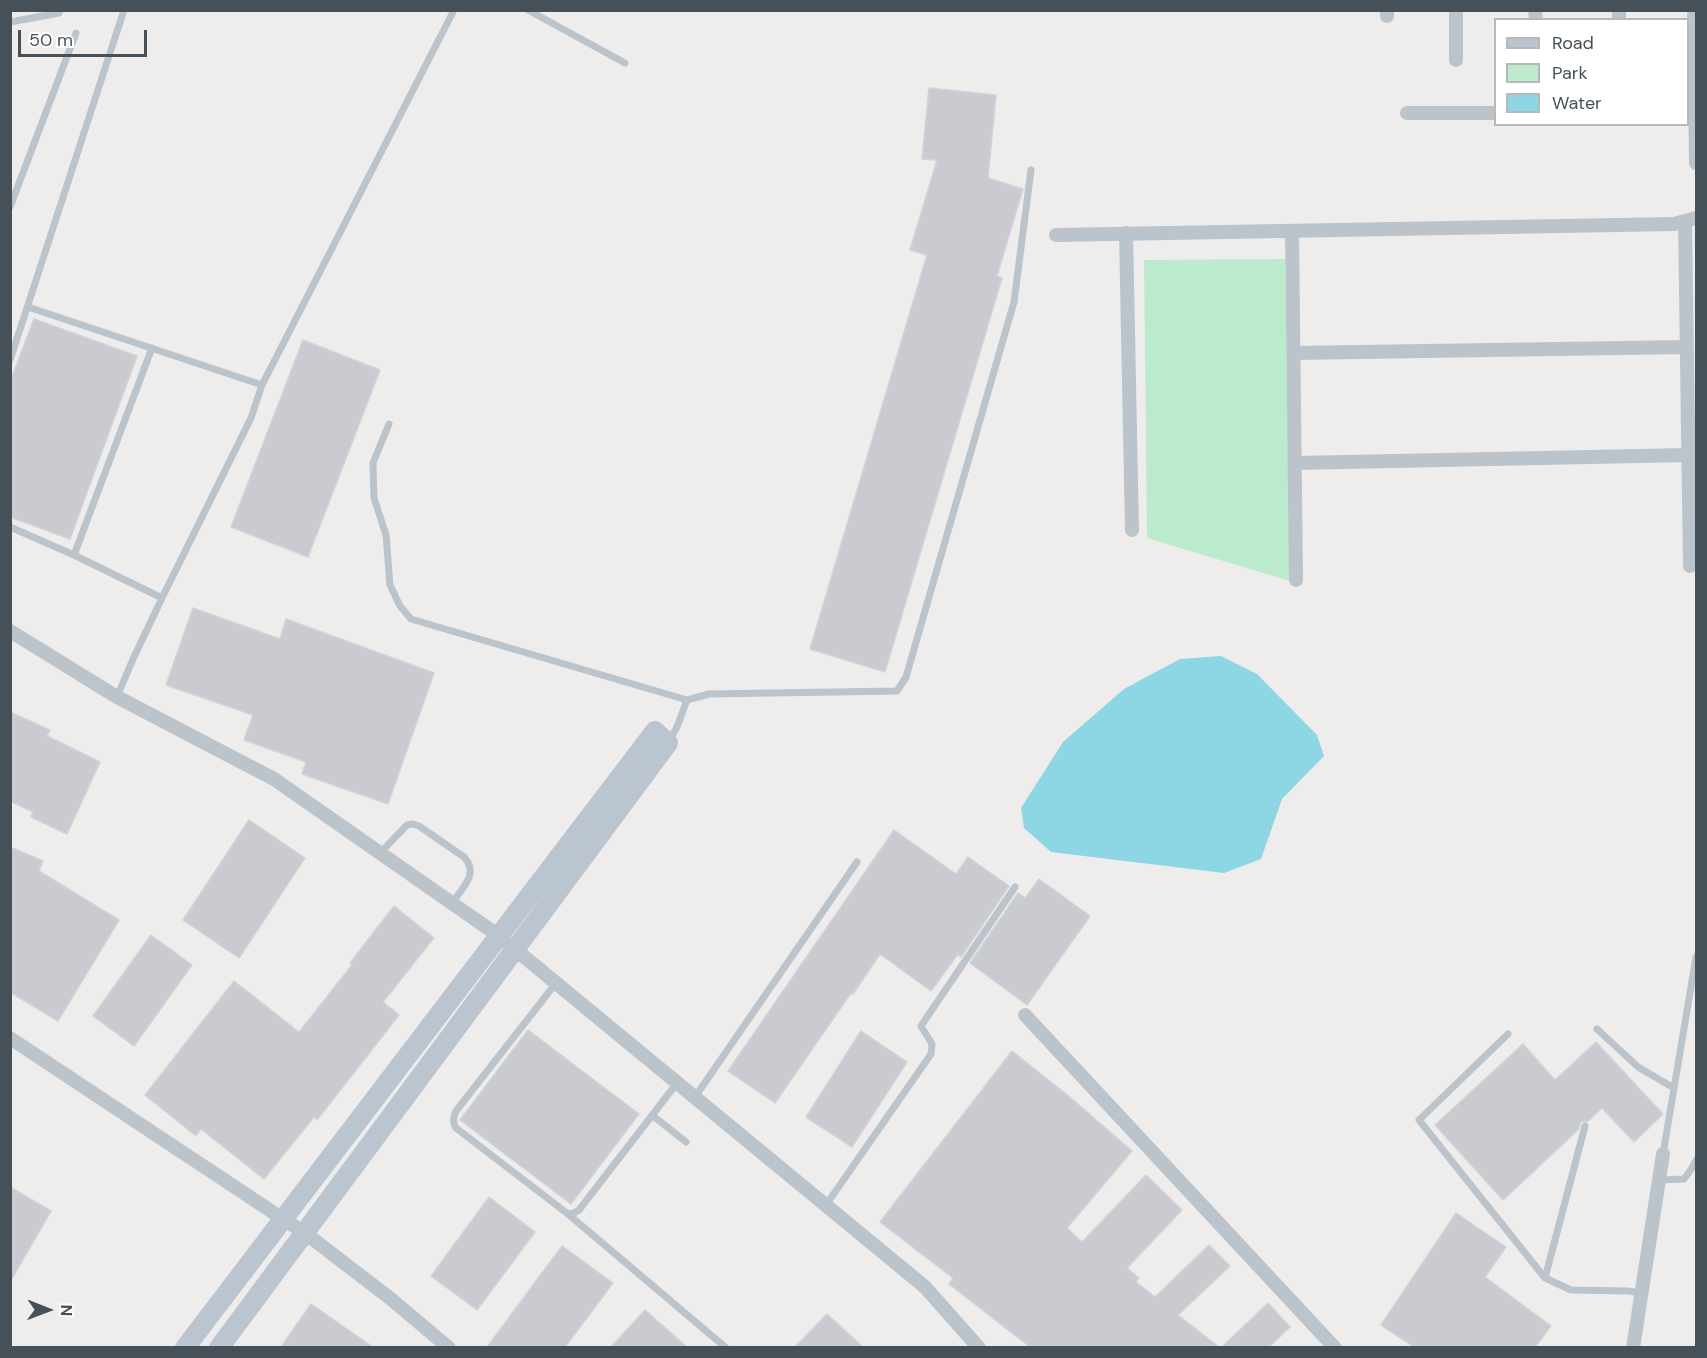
<!DOCTYPE html>
<style>
body{margin:0}
#map{position:relative;width:1707px;height:1358px;overflow:hidden;background:#efecec;font-family:"DM Sans",sans-serif}
canvas{display:block}
.frame{position:absolute;inset:0;border:12px solid #465058;pointer-events:none}
.legend{position:absolute;left:1494px;top:18px;width:195px;height:108px;box-sizing:border-box;background:#fff;border:2px solid #b5b9bc;margin:0;padding:8px 10px;list-style:none;font-size:18px;color:#465058}
.legend li{display:flex;align-items:center;gap:12px;height:30px}
.legend b{width:30px;border:2px solid #b5b9bc}
.north{position:absolute;left:18px;top:1280px;width:60px;height:60px;-webkit-text-stroke:4px #fff;paint-order:stroke;rotate:91deg;font-size:16px;font-weight:700;line-height:24px;text-align:center;color:#465058}
.north::after{content:'';display:block;margin:auto;width:21px;height:27px;background:#465058;clip-path:polygon(50% 0,100% 100%,50% 72%,0 100%)}
.scale{position:absolute;left:18px;top:30px;width:129px;height:27px;box-sizing:border-box;border:3px solid #465058;border-top:0;padding-left:8px;font-size:18px;line-height:21px;white-space:nowrap;color:#465058;-webkit-text-stroke:4px #fff;paint-order:stroke}
</style>
<div id="map">
<canvas width="1707" height="1358"></canvas>
<div class="frame"></div>
<ul class="legend">
<li><b style="height:8px;background:#bbc5cf"></b>Road</li>
<li><b style="height:16px;background:#bceacc"></b>Park</li>
<li><b style="height:16px;background:#8dd6e4"></b>Water</li>
</ul>
<div class="north">N</div>
<div class="scale">50 m</div>
</div>
<script>
const c = document.querySelector('canvas').getContext('2d');
c.lineJoin = 'round';
function fill(path, color) { c.fillStyle = color; c.fill(path, 'evenodd'); }
function trace(path, color, width, dash) { c.strokeStyle = color; c.lineWidth = width; c.lineCap = dash ? 'butt' : 'round'; c.setLineDash(dash || []); c.stroke(path); }
fill(new Path2D(`
 M1285,259L1290,581L1147,538L1144,260Z`), '#bceacc');
fill(new Path2D(`
 M1221,656L1257,674L1317,735L1324,756L1282,799L1261,859L1224,873L1051,852L1024,828L1021,808L1063,742L1124,689L1180,659Z`), '#8dd6e4');
const building = new Path2D(`
 M929,88L996,95L988,178L1023,189L997,276L1002,278L885,672L810,649L927,255L910,250L937,160L922,159Z
 M34,319L137,356L70,539L10,517V382Z
 M303,340L380,370L308,557L231,527Z
 M193,608L280,639L286,619L434,673L388,804L302,774L306,762L244,740L253,715L166,685Z
 M10,712L50,730L47,736L100,762L67,834L31,817L33,812L10,801Z
 M249,820L305,858L239,958L183,920Z
 M894,830L956,874L968,857L1009,886L961,957L958,954L931,991L880,954L853,994L851,993L775,1103L728,1071Z
 M10,847L43,861L39,871L119,920L58,1021L10,992Z
 M1039,879L1090,916L1027,1005L970,963L1018,893L1025,898Z
 M394,906L434,938L383,1002L399,1015L317,1120L314,1117L264,1179L201,1129L196,1136L145,1095L234,981L299,1032L352,965L350,963Z
 M151,935L192,965L134,1046L93,1016Z
 M528,1030L639,1114L571,1204L460,1120Z
 M861,1031L907,1062L852,1147L806,1117Z
 M1596,1042L1663,1114L1634,1142L1602,1108L1588,1121L1581,1122L1578,1130L1503,1200L1435,1125L1523,1044L1555,1080Z
 M1012,1051L1071,1098L1132,1151L1067,1228L1082,1242L1146,1175L1182,1210L1127,1268L1139,1278L1136,1282L1155,1297L1209,1245L1230,1266L1178,1315L1219,1347H1030L949,1284L953,1278L880,1222Z
 M10,1187L51,1211L10,1282Z
 M489,1197L535,1232L477,1310L431,1276Z
 M1456,1213L1506,1247L1485,1277L1551,1326L1535,1347H1414L1381,1325Z
 M562,1246L613,1283L565,1347H487Z
 M1268,1303L1290,1327L1269,1347H1222Z
 M311,1304L373,1347H281Z
 M645,1310L687,1347H611Z
 M827,1314L863,1347H795Z`);
fill(building, '#cacbd1');
trace(building, '#d0d3d7', 1.5);
trace(new Path2D(`
 M528,10L625,63
 M10,22L59,13
 M10,207L76,33
 M28,307L262,385
 M10,360L124,10
 M389,424L373,463L374,498L386,535L390,585L400,606L411,619L687,700
 M10,527L74,555L162,598
 M74,555L152,348
 M117,697L133,659L162,598L251,418L262,385L454,10
 M669,741L677,727L687,700L709,694L897,691L906,677L1014,302L1031,170
 M380,853L407,825L413,824L419,826L464,857C480,874 462,888 452,903
 M556,983L456,1111C453,1117 452,1122 456,1128L568,1214L574,1213L579,1210L677,1083
 M1597,1029L1638,1067L1674,1088
 M1508,1034L1419,1120L1545,1278L1571,1290L1628,1291L1642,1293
 M695,1097L857,862
 M652,1115L686,1142
 M1663,1154L1696,957
 M1660,1180L1684,1179L1692,1168L1696,1160
 M826,1205L931,1054L932,1044L921,1026L1015,887
 M568,1214L725,1347
 M1545,1278L1585,1126`), '#bbc4ca', 7);
trace(new Path2D(`
 M1387,10V16
 M1456,10V60
 M1535,10L1536,20
 M1619,10V20
 M1694,15L1696,163
 M1407,113H1496
 M1685,221L1690,566
 M1292,231L1296,580
 M1126,233L1132,530
 M1056,235L1674,224L1696,218
 M1294,353L1687,347
 M1295,463L1688,455
 M10,631L117,697L274,779L499,936L925,1287L979,1348
 M1025,1015L1335,1348
 M10,1038L283,1219L305,1233L391,1299L449,1348
 M1633,1348L1663,1154`), '#bbc4ca', 14);
trace(new Path2D(`
 M185,1348L655,731L668,743L219,1348`), '#bbc5cf', 20);
</script>
